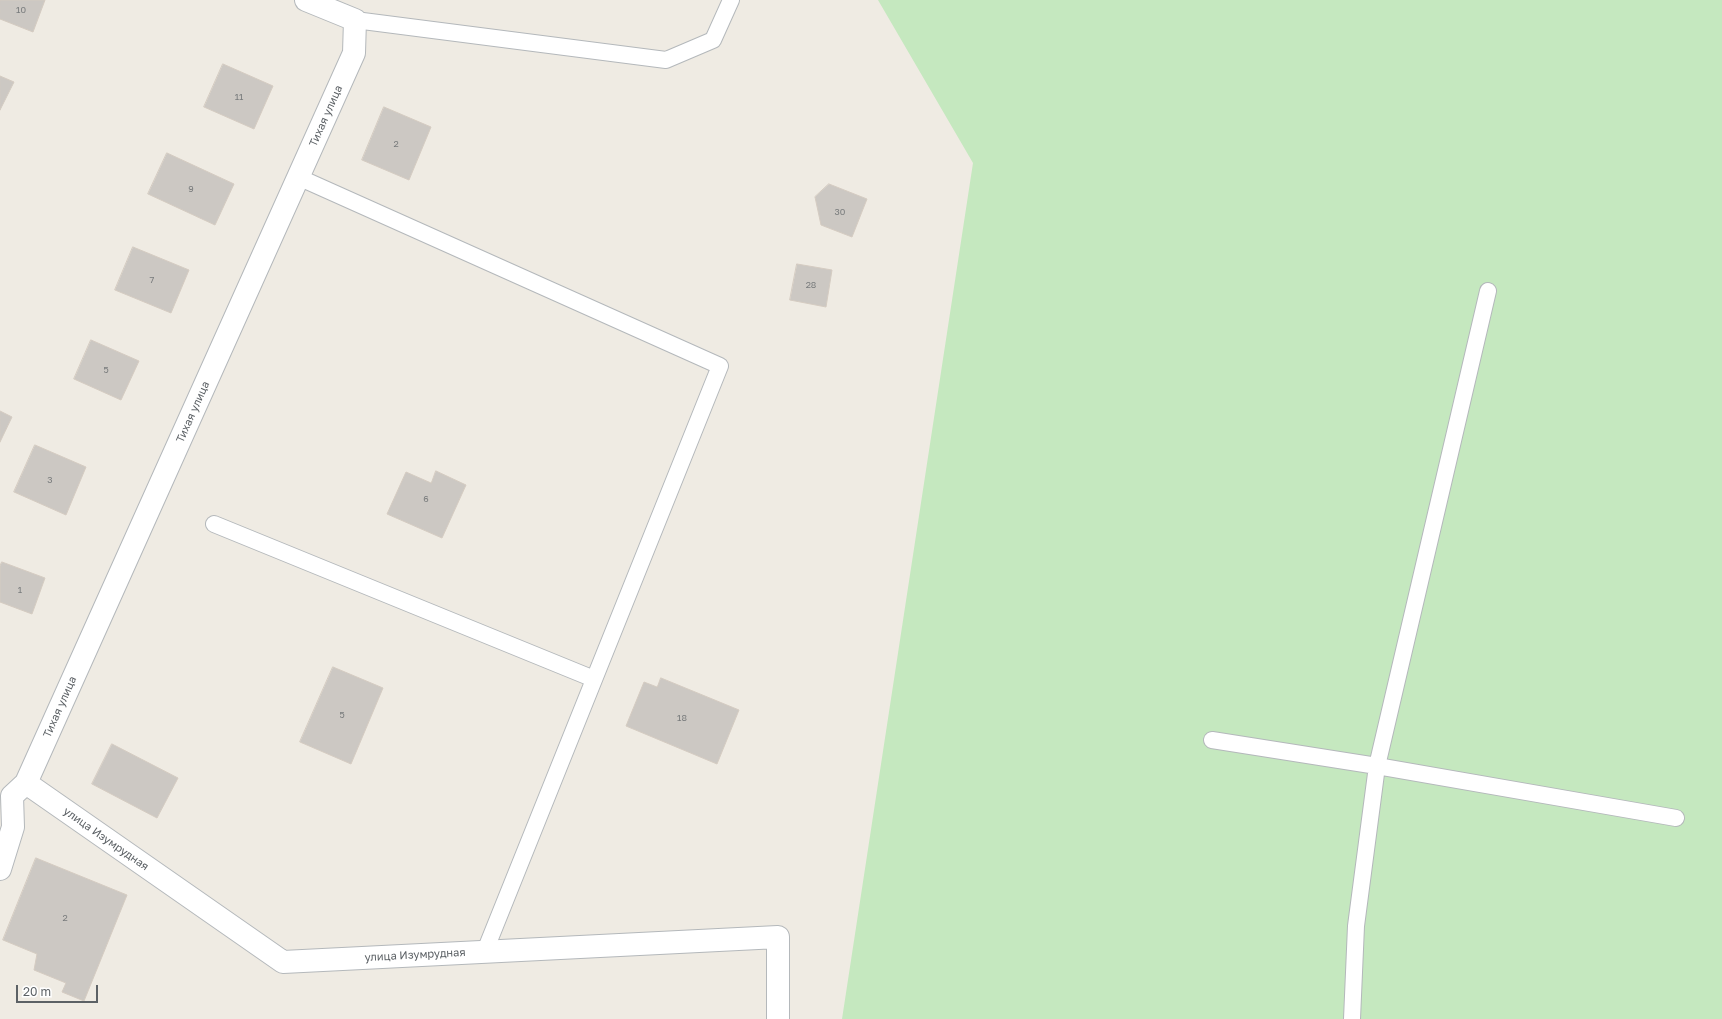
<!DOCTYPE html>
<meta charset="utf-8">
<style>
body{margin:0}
#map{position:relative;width:1722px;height:1019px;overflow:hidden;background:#efebe3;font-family:"Golos Text",sans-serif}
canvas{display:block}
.scale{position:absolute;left:16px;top:985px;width:82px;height:18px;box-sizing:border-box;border:2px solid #5c6165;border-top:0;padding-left:5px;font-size:12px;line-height:14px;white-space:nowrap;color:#5c6165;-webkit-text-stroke:3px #fff;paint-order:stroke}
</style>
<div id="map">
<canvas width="1722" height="1019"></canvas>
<div class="scale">20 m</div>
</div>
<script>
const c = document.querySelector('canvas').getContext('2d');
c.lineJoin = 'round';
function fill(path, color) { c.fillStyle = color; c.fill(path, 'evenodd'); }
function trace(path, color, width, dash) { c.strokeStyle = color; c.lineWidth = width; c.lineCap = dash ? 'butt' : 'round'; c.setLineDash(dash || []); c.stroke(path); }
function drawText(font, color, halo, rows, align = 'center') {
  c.font = font + ' "Golos Text",sans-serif'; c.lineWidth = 3; c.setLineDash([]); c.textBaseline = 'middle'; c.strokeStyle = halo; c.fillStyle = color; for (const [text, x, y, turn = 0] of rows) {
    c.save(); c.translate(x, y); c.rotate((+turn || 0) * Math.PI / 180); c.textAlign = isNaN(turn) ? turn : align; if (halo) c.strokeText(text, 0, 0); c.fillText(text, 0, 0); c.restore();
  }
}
fill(new Path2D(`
 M878,0H1722V1019H842L973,163Z`), '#c5e8bf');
const building = new Path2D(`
 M0,0H45L33,32L0,19Z
 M223,64L273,86L254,129L204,107Z
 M0,76L14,82L0,110Z
 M384,107L431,127L409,180L362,160Z
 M167,153L234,184L215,225L148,194Z
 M829,184L867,199L852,237L821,225L815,197Z
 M133,247L189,270L171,313L115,290Z
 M797,264L832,270L826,307L790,300Z
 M91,340L139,361L121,400L74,379Z
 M0,411L12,417L0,442Z
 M35,445L86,467L66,515L14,492Z
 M436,471L466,485L442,538L387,514L406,472L431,483Z
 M2,562L45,578L32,614L0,602V566Z
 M333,667L383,688L351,764L300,742Z
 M661,678L739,710L717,764L626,726L644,682L657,687Z
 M112,744L178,778L157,818L92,784Z
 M36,858L127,895L84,1001L62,992L66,983L34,970L37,954L3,940Z`);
fill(building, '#ccc8c3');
trace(building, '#d4cbc1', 1);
const lane = new Path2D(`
 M355,20L666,60L713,40L731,0
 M298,177L720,366L485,951
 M214,524L594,679
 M1212,740L1377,766L1676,818
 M1352,1019L1356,926L1377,766L1488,291`);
const street = new Path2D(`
 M26,783L283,962L778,937V1019
 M12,796L26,783L354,53L355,20L306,0
 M0,869L13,827L12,796`);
trace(lane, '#b4b8bb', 18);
trace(street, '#b4b8bb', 24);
trace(lane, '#fff', 16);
trace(street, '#fff', 22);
drawText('9px', '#787b7c', null, [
 ["10",21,10],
 ["11",239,97],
 ["2",396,144],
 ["9",191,189],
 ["30",840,212],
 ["7",152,280],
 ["28",811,285],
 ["5",106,370],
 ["3",50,480],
 ["6",426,499],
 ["1",20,590],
 ["5",342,715],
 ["18",682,718],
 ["2",65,918]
]);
drawText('11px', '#5c6165', '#fff', [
 ["Тихая улица",326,116,-66],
 ["Тихая улица",193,412,-66],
 ["Тихая улица",60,707,-66],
 ["улица Изумрудная",106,839,35],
 ["улица Изумрудная",415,955,-3]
]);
</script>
